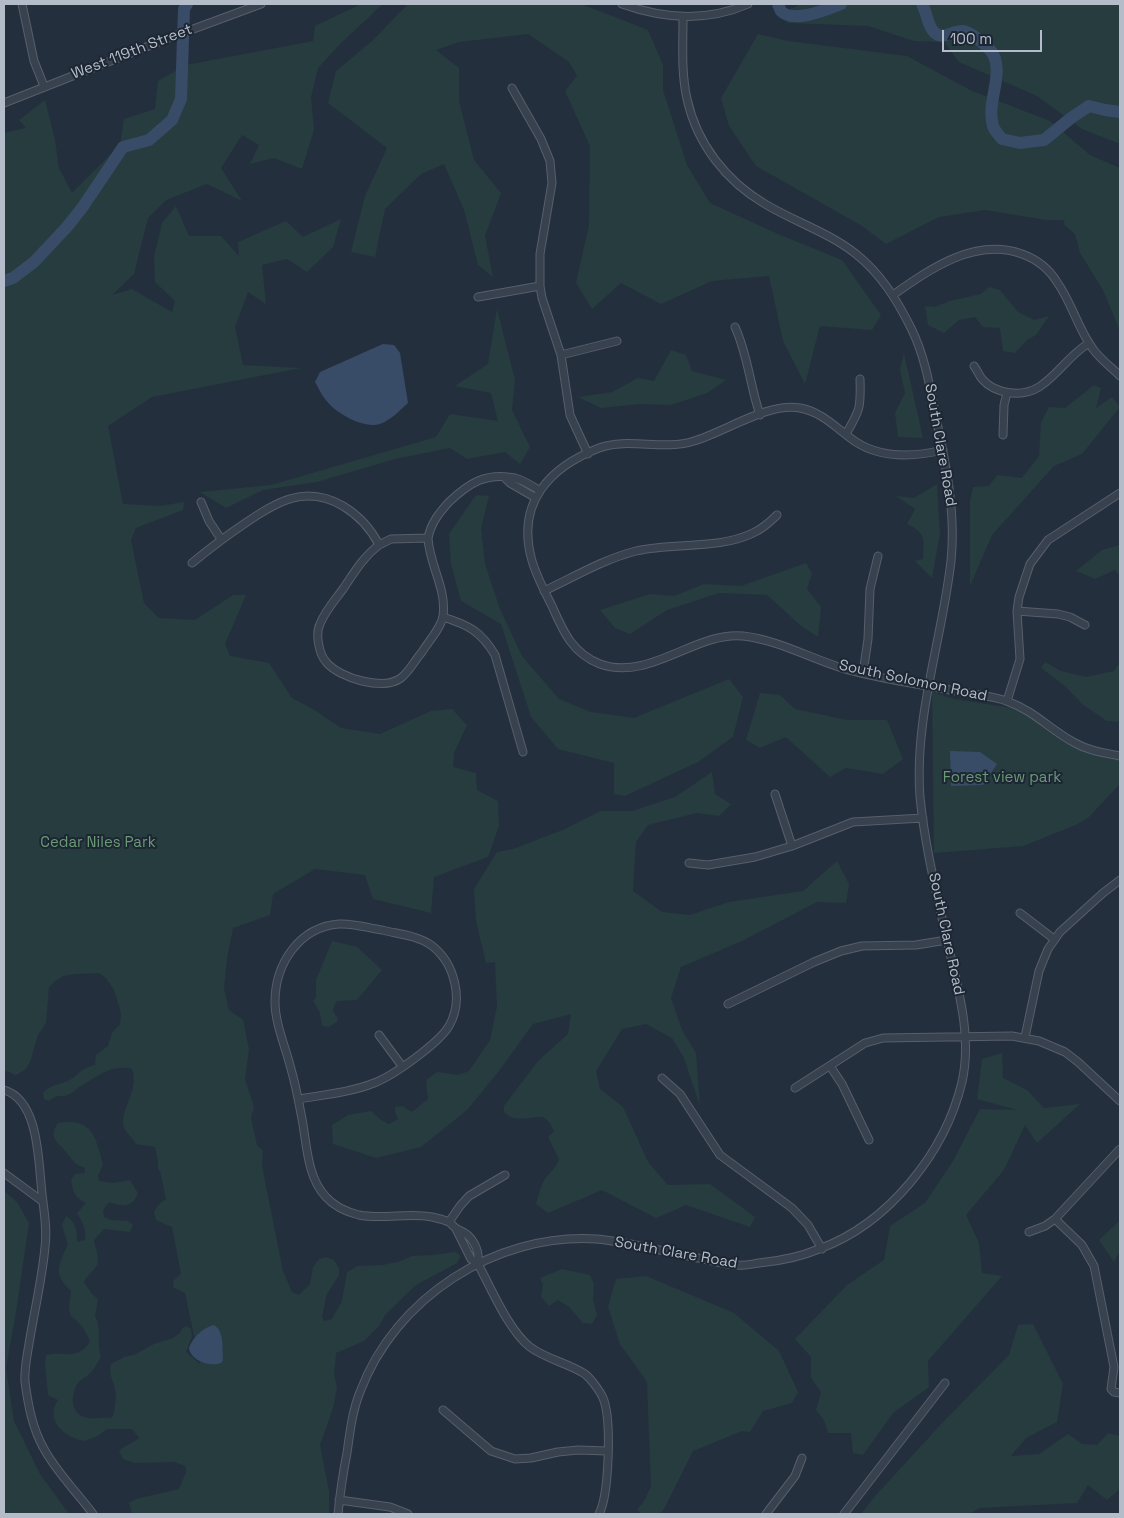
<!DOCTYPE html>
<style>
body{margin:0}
#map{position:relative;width:1124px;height:1518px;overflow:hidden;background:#242f3e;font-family:"Space Grotesk",sans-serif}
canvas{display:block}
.frame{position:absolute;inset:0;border:5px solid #b4bcc9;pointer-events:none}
.scale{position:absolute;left:942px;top:30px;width:100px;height:22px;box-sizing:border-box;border:2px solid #b4bcc9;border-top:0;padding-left:6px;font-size:15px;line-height:18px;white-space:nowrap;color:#b4bcc9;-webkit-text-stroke:4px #1d2633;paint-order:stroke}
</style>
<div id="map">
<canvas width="1124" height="1518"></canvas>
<div class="frame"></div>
<div class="scale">100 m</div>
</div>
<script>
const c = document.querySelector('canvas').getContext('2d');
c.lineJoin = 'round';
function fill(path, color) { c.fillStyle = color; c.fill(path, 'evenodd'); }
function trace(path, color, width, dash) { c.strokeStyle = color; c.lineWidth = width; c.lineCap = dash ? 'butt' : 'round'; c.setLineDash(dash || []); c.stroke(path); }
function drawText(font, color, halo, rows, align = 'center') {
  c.font = font + ' "Space Grotesk",sans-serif'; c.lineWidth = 4; c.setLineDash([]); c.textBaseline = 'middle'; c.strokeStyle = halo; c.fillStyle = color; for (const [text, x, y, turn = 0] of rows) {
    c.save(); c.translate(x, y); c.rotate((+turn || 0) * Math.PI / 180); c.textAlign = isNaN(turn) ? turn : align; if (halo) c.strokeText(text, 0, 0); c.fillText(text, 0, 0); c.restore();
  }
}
fill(new Path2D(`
 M361,4H383L342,42L318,68L311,97L314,130L302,169L274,158L250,164L259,145L242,135L221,168L242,201L207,184L166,200L148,218L134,274L112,295L132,289L172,312L175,301L155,282L154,257L162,223L176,206L189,236H221L239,256L238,242L286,221L303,237L341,219L333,247L307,272L287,259L262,265L266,304L248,292L235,327L243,365L301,368L152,397L108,426L123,504L160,506L184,502L183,510L136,528L131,540L144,603L159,618L195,620L233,595H246L225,644L230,656L269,663L292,698L313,709L341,728L380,734L431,711L452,709L467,725L454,753L453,767L476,773L477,790L498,801L499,826L488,857L434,877L431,913L373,899L365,875L315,869L273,894L270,915L233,928L227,959L224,988L229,1010L243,1020L249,1049L245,1079L254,1107L251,1118L257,1145L263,1151L262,1166L283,1271L292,1292L299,1295L310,1284L313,1267L319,1259L326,1257L334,1260L339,1268V1275L327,1294L322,1316L324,1321L332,1319L342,1301L347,1272L358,1266L382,1265L398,1262L412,1256L433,1255L455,1252L459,1254L460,1257L457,1263L416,1285L385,1315L379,1326L364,1341L336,1353L334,1375L337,1387L333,1408L320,1445L329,1491V1514H132L129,1503L136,1499L179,1489L186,1472L185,1466L174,1462L135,1463L123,1459L119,1451C126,1444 134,1443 139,1438L132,1429H107L96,1437L84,1441C65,1438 44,1420 58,1400L48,1395L45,1364L46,1355C66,1350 75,1362 90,1342C86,1330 80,1323 71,1316L69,1308L71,1291C53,1275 58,1264 68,1245L62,1225L66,1216C75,1221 78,1231 77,1242L85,1240C87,1229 82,1222 77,1213L86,1203C75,1198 73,1192 71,1180L75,1174L85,1173V1168C75,1165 73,1161 67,1153C59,1143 47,1138 58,1123C93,1117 96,1138 103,1165L98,1175L99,1181L113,1183L130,1180L138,1193C132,1208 122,1207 109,1202L103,1210L104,1217L111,1220L128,1221L133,1225L130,1232L104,1229L94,1240C95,1246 100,1259 97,1265C93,1272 87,1275 84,1282L92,1294L98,1299L95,1316C102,1327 96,1344 101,1356C97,1364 94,1370 87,1376C84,1378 80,1380 78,1383C70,1395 70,1415 88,1418C95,1419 104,1417 112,1418C115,1410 117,1397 115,1389C113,1379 108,1375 111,1364L124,1357L134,1355L154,1344L173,1338L180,1333L182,1328L187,1326L191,1329L192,1336L186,1352L200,1364L185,1293L174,1288L173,1281L181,1274L172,1227L156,1220L154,1212L158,1205L166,1199L160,1171L158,1169V1162L155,1147L136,1144C133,1138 126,1133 124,1127C118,1113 140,1090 132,1069C112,1063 94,1078 78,1088C75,1090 71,1094 68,1095C59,1098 60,1093 49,1101L44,1099L43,1093C50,1085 58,1085 68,1081C79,1075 82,1067 95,1065L96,1055L108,1046L112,1033L120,1024L121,1013L114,990L106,978L99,973L74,974L64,976L55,981L49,987L46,1023L38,1035L30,1062L26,1069L16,1075L4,1070V133L26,128L19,120L45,100L55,140L59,168L72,193L120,145L124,119L155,109L158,81L186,65L313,41L315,26Z
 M408,4H581L648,30L663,65V90L687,165L710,203L778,234L842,260L881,315L872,330L820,326L805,384L783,341L769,276L712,281L661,304L621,283L592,309L576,283L589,225L590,146L565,91L577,76L569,62L528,34L459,42L436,50L459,68V101L474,160L501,193L485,236L493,277L478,265L464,210L444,164L421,174L385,209L375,257L351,252L365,196L387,148L328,103L336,71L372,41Z
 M801,4H1120V144L1082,129L1037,96L959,62L944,42L914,41L868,26L788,23L777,15Z
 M758,34L788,41L907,56L970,90L1050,121L1090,155L1120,168V331L1103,290L1080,253L1075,234L1063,224L1065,220H1046L985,210L939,217L886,244L862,226L756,166L729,126L721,98Z
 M989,287L1000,290L1018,312L1034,320L1049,316L1036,335L1027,340L1015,353L1003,351L1000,328L983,327L975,317L959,320L944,333L928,325L925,306L935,307L949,301L981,294Z
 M497,309L515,380L512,410L530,447L520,464L505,452L467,459L450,448L395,459L317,482L263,490L226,508L200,492L271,485L436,437L450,414L498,421L491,393L455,386L488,364Z
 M671,350L686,355L692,371L726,380L707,393L671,405L640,404L601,408L578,397L612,392L638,378L654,381Z
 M904,353L923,438L898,437L895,413L905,393L900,370Z
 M1094,385L1101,388L1096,408L1112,397L1120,407L1082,454L1054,466L992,535L970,586V501L973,487L989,486L997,475L1022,478L1039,456L1041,422L1049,407L1065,408Z
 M937,484L940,534L932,578L915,561L923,559C924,539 926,533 907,524L915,509L896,496L914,498Z
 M476,495L489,496L481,528L485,564L500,609L522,656L559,699L591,712L634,718L729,679L743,697L733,737L698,762L625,796L614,794V763L558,749L531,717L501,624L461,601L451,564L449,534Z
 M1120,545V576L1115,570L1095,579L1076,571L1102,550Z
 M806,563L812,573L807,589L821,607L818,637L800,625L767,595L719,593L667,610L630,634L615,628L600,610L650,594L674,596L704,584L741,586Z
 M1045,662L1061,671L1086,677L1114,671L1120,662V722L1107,721L1082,704L1065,686L1041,668Z
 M932,692L954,699L1018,709L1120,760V784L1089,817L1078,824L1023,846L934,853Z
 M760,693L780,695L795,709L847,720H887L903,759L883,774L846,768L830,777L786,737L760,748L746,740Z
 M712,772L715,794L731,804L719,816L697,813L648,825L636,842L633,891L662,912L690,915L729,902L803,891L837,861L849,884L846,903L817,902L742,941L681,967L671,998L682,1030L696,1053L700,1106L684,1058L672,1038L646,1024L622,1029L596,1071L600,1089L623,1107L648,1162L668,1185L710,1184L755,1217L750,1227L686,1205L656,1218L602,1190L548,1213L536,1204C539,1194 541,1184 547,1176C553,1170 556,1167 559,1159L548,1137L554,1131L549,1122L543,1117C529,1116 515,1124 504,1112V1106L538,1061L568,1034L571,1014L533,1024L499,1071L467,1110L421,1147L376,1158L333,1144L332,1125L348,1115L371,1111L381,1120L389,1124L398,1119L395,1112V1107L402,1106L412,1112L428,1099L426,1080L437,1072L458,1075L469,1071L490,1040L497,1006L495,962L486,963L476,921L474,889L497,852L513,849L565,829L601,811H632L675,797Z
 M332,941L357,947L382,970L357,1000L337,1001C333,1008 331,1011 338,1018L337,1022L329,1027L322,1026L320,1013L313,1001L316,997V980Z
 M1002,1053L1003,1078L1027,1090L1044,1108L1080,1104L1037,1143L1025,1125L1004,1170L966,1215L979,1243L982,1273L1002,1276L928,1361L929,1387L893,1413L863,1455L853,1453L851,1433H828L824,1420L816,1410L821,1392L811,1378V1357L795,1339L847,1285L884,1260L890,1226L925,1203L953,1161L980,1109L1017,1110L977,1099L982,1059Z
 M4,1191L17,1202L29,1223L16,1312L6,1368L14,1421L40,1474L69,1514H4Z
 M1118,1222H1120V1251L1114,1262L1099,1240Z
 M562,1269L590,1275L594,1284L593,1300L597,1315L592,1324L583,1323L569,1307L558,1300L549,1306L541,1297L543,1285L540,1278Z
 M646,1276L734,1313L779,1351L798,1392L792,1403L763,1411L750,1432L742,1431L693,1451L664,1509L660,1514H641L637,1509L643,1503L651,1487L647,1382L620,1344L608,1307L616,1279Z
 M1033,1324L1063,1384L1057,1422L1026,1438L1011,1456L1039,1454L1068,1434L1082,1444L1097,1445L1108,1433L1120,1436V1489L1107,1500L1088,1485L1077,1503L980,1508L969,1514H861L876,1495L944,1421L1009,1355L1018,1325Z`), '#263c3f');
fill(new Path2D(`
 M383,344L394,345L400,353L408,403C400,410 391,420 380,424C363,429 335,413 325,399C321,394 318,387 315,382L320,372Z
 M950,751L980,752L997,764L983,785L951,786Z
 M214,1325C225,1332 222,1349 223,1360L221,1363C210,1367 191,1361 189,1348C192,1338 204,1327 214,1325Z`), '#394c67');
trace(new Path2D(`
 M778,4C779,6 780,9 781,11C793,24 828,9 841,4
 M922,4C927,12 927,25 934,32C942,41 953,30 963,31C971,32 989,47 993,54C1004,76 986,102 993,126C994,130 999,135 1002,139L1020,143L1044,140L1071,118L1089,106L1105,110L1120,112
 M4,281L13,278L34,262L66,228L82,208L123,147L149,140L172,120L181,99L184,9L187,4`), '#394c67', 12);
const minor = new Path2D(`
 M22,4L34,61L44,86
 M622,4C664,19 707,22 748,4
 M512,88L541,139L550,161L552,183L540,254V286L542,298L561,355L570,415L588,454
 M4,103L169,38L261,4
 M893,295C930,269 975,237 1022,254C1036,259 1049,269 1057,282C1072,303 1078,329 1093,349C1100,359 1111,367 1120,376
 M478,297L540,286
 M735,327C748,355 750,386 760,415
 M561,355L617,341
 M974,366C977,370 979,375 982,379C996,395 1023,397 1039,387C1058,375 1068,356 1089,343
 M846,434C860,410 861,408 860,379
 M1003,435L1004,405L1007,393
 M943,450C914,457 881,458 856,442C838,430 823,412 800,408C768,402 725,432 694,441C663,451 629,437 599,448C550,467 517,502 531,557C535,574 544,590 552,606C563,631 572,653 600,664C649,682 696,631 743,636C779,640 811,659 845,669C883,680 924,685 962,692C977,695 995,696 1009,702C1034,711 1052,731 1075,743C1089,751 1105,753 1120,756
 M505,478L510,483L536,498
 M201,502L209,521L221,539
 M379,545C363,557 354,573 343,589C335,600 325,611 320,624C315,634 319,655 327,663C340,678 383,691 401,678C409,672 415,660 422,652C429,641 441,628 443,616C447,589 429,564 428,538
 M192,563C209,549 226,536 244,524C276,502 305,484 343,506C358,515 371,529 379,545L391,539L428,538C431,523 439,513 449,502C469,483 486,472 515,478C523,480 532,486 539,490
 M544,591C574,577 604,559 636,551C673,542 718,550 753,533C762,529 770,522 777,515
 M1017,611L1058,614L1070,617L1085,625
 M443,617C468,625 481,631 495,655L523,752
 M863,673L868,639L870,589L878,556
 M1007,701L1020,659L1017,611L1019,597L1030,564L1048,540L1120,493
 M775,794L792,846
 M689,863L708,865L755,857L792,846L853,822L923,818
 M1020,913L1054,939
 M728,1004L814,962L841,951L862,946L916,945L947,940
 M379,1035L402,1066
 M1025,1037L1039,971L1048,949L1060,932L1103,893L1120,880
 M830,1066L842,1084L869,1140
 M662,1078L680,1094L720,1155L792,1208L808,1225L822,1249
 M795,1088L865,1043L883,1038L1012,1036L1039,1041L1065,1052L1078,1062L1120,1101
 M4,1090C42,1101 38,1171 43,1202C45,1218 47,1231 45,1247C42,1280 34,1312 29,1344C27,1356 24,1370 25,1382C28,1404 32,1427 43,1447C56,1472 77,1492 93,1514
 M299,1099C323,1095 352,1092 374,1083C393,1076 439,1043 449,1026C464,1000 455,963 431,945C416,935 398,934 382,930C368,928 353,923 339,924C299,927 275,964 275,1002C275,1024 286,1048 291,1069C296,1086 299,1103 302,1119C307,1145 307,1177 326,1197C334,1206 347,1212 359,1215C383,1220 408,1212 432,1217C437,1218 444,1220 449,1222C452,1224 454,1228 459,1230C472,1235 480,1249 478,1264
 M4,1173L42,1201
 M1055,1219L1082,1245L1094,1266L1114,1367L1111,1389L1114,1392L1120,1393
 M449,1222L460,1206L469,1196L505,1175
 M456,1229L471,1259L478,1264C491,1288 509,1331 530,1347C546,1359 568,1363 585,1374C591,1379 600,1391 603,1398C612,1419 609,1495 599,1514
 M1029,1232L1045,1226L1055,1219L1120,1149
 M443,1410L491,1451L515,1459L531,1458L558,1452L578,1450L607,1451
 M339,1500L390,1507L408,1514
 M338,1514C340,1494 343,1473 347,1453C350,1432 352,1412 360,1392C395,1298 495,1233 596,1239C633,1242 671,1254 708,1260C717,1262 728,1265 738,1265C745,1266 752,1264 759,1263C780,1261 800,1257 819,1249C888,1224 945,1153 962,1082C972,1038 959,992 949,949C938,899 925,848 920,797C914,717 942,640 951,561C956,512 946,465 936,418C930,387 925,356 911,328C897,300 881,274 856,254C828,232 795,222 765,204C726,181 697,144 687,99C681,72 683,44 683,17
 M766,1514L795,1476L802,1458
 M844,1514L945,1383`);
trace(minor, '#565f6c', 9);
trace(minor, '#38414e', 7);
drawText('15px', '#b4bcc9', '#1d2633', [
 ["West 119th Street",132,52,-21],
 ["South Clare Road",940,445,80],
 ["South Solomon Road",913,681,12],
 ["South Clare Road",946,934,78],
 ["South Clare Road",676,1253,10]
]);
drawText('15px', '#6b9a76', '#1d2633', [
 ["Forest view park",1002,778],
 ["Cedar Niles Park",98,843]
]);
</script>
